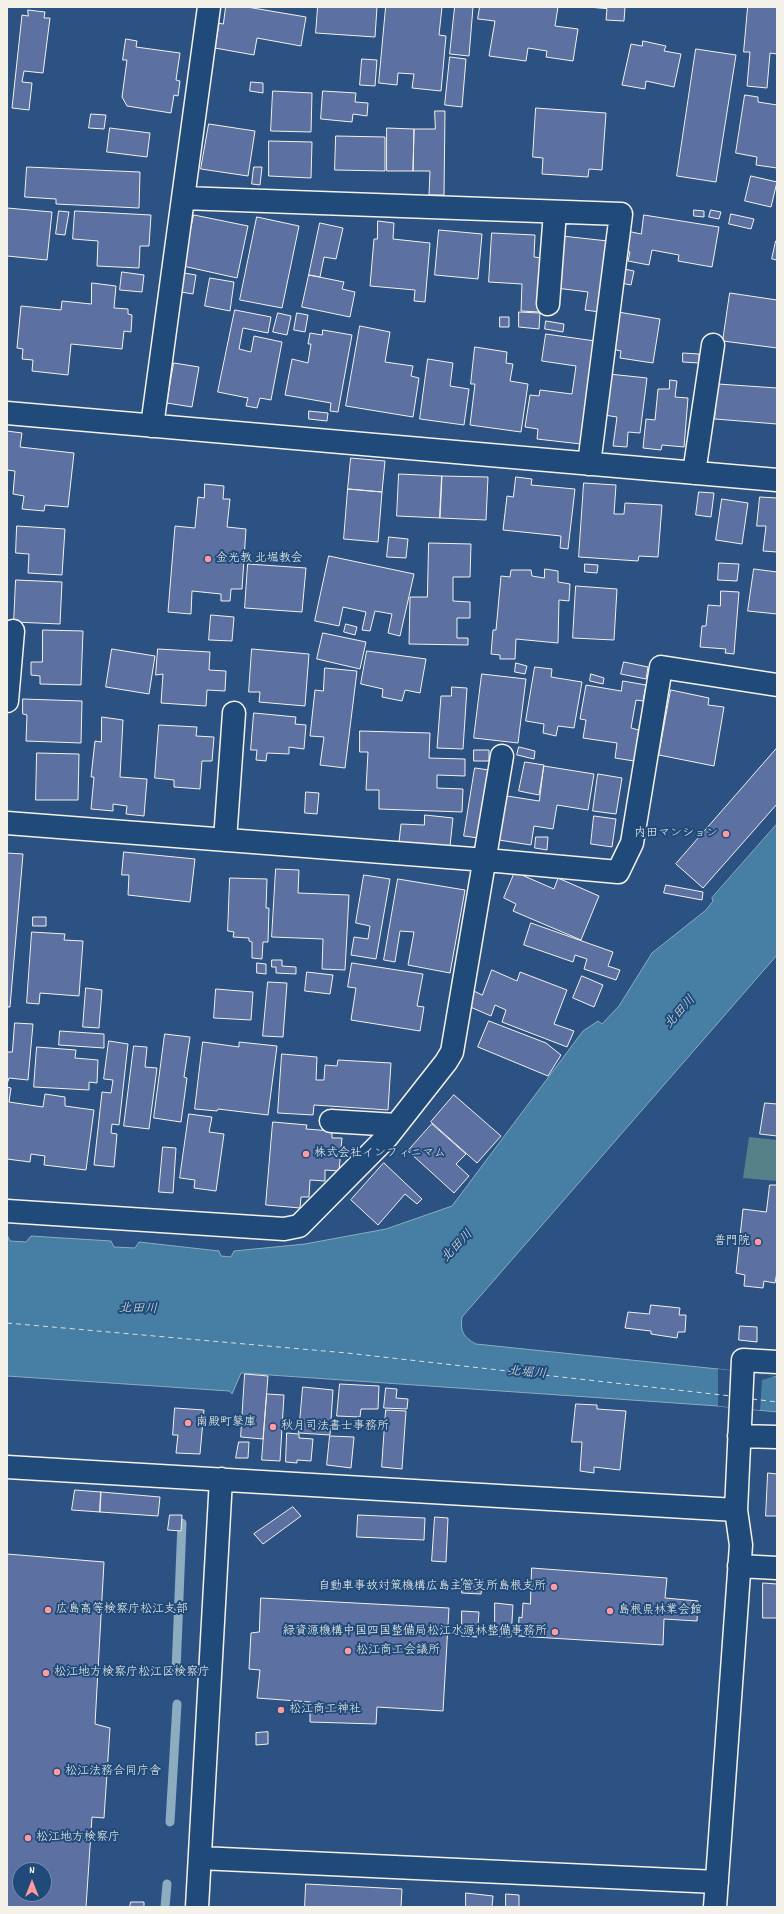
<!DOCTYPE html>
<meta charset="utf-8">
<style>
body{margin:0}
#map{position:relative;width:784px;height:1914px;overflow:hidden;background:#2b5282;font-family:Dekko,sans-serif}
canvas{display:block}
.frame{position:absolute;inset:0;border:8px solid #f4f1e8;pointer-events:none}
.north{position:absolute;left:12px;top:1862px;width:40px;height:40px;box-sizing:border-box;background:#1f4a7a;border:1px solid #748da6;border-radius:50%;rotate:0deg;font-size:11px;font-weight:700;line-height:16px;text-align:center;color:#f4f1e8}
.north::after{content:'';display:block;margin:auto;width:14px;height:18px;background:#ff9aa2;clip-path:polygon(50% 0,100% 100%,50% 72%,0 100%)}
</style>
<div id="map">
<canvas width="784" height="1914"></canvas>
<div class="frame"></div>
<div class="north">N</div>
</div>
<script>
const c = document.querySelector('canvas').getContext('2d');
c.lineJoin = 'round';
function fill(path, color) { c.fillStyle = color; c.fill(path, 'evenodd'); }
function trace(path, color, width, dash) { c.strokeStyle = color; c.lineWidth = width; c.lineCap = dash ? 'butt' : 'round'; c.setLineDash(dash || []); c.stroke(path); }
function drawText(font, color, halo, rows, align = 'center') {
  c.font = font + ' Dekko,"Klee One",sans-serif'; c.lineWidth = 4; c.setLineDash([]); c.textBaseline = 'middle'; c.strokeStyle = halo; c.fillStyle = color; for (const [text, x, y, turn = 0] of rows) {
    c.save(); c.translate(x, y); c.rotate((+turn || 0) * Math.PI / 180); c.textAlign = isNaN(turn) ? turn : align; if (halo) c.strokeText(text, 0, 0); c.fillText(text, 0, 0); c.restore();
  }
}
fill(new Path2D(`
 M749,1137L777,1140V1181L743,1178Z`), '#568189');
const water = new Path2D(`
 M777,824V955L462,1317C460,1331 463,1337 476,1344L718,1369L777,1377V1412L718,1406L241,1373L232,1394L229,1391L7,1376V1235L10,1241L26,1242L31,1236L111,1241L114,1247L135,1248L139,1242L219,1251L221,1256L231,1257L234,1251L305,1244L386,1229L452,1206L583,1031L598,1021L602,1024L619,1006L652,953L706,910L713,901L712,898Z`);
fill(water, '#477ea3');
trace(water, '#8cacbf', 1);
fill(new Path2D(`
 M718,1369L775,1376L762,1380L760,1410L718,1406Z`), '#2b5282');
trace(new Path2D(`
 M176,1671L182,1523
 M170,1822L177,1704
 M165,1907L167,1884`), '#8cacbf', 9);
trace(new Path2D(`
 M7,1323L347,1353L731,1396
 M752,1399L777,1402`), '#dae0de', 1, [5, 4]);
const building = new Path2D(`
 M226,7H247L306,17L301,46L257,38L254,55L215,48L219,23L223,24Z
 M318,7H377L375,37L316,33Z
 M386,7H442L439,35L446,36L441,91L412,88L414,74L398,73L397,85L379,83Z
 M455,7H473L469,56L450,54Z
 M480,7H558L555,26L578,29L573,61L546,57L547,51L528,48L526,61L489,56L495,21L478,19Z
 M588,7H625L624,21L606,20L607,9Z
 M748,7H777V54L770,53L767,88L747,86L750,52H744Z
 M28,10L45,12L44,18H50L43,73L24,71L22,82L32,83L29,110L12,108L22,15L28,16Z
 M126,39L137,41L136,47L180,53L176,80L180,81L178,96L174,95L171,113L127,106L122,97L127,60H123Z
 M643,41L666,46L664,51L681,54L674,87L646,81L645,89L622,85L631,44L642,46Z
 M696,49L736,55L716,182L677,176Z
 M450,57L466,59L462,107L445,105Z
 M362,59L377,60L375,86L360,85Z
 M251,82L263,83V93L250,91Z
 M273,91L312,93L311,132L271,131Z
 M323,91L356,93L355,102L368,103L367,116L353,114L352,122L321,119Z
 M745,95L758,97V102L777,105V168L756,165L757,157L736,153Z
 M536,108L606,113L602,170L589,169L588,177L542,174L543,158L533,157Z
 M435,111H445L444,195H429L430,171H413L414,129H435Z
 M91,114L106,115L104,129L89,128Z
 M209,124L255,131L248,176L201,169Z
 M110,128L150,133L147,157L107,152Z
 M387,128L414,129L413,171H387Z
 M336,136L385,137V171L335,170Z
 M269,141L312,142L311,178L269,176Z
 M27,167L140,172L139,208L56,204V199L25,197Z
 M254,167H262L260,185L252,184Z
 M751,176L777,182L771,207L745,201Z
 M7,208L52,212L47,260L7,256Z
 M694,210L704,211V217L694,216Z
 M711,210L721,212L719,219L709,217Z
 M59,211L69,212L65,235L56,234Z
 M75,211L151,215L149,246H140L139,268L97,266L98,241L73,239Z
 M731,214L754,219L751,229L729,224Z
 M194,215L248,226L237,278L183,266Z
 M644,215L719,227L712,267L678,261L679,255L652,250L649,265L628,261L630,252L624,251L627,231L641,234Z
 M257,217L299,226L282,308L240,300Z
 M378,221L394,223L393,239L430,243L425,302L414,301L415,290L370,286L374,239H377Z
 M320,223L343,228L336,259L324,257L320,277L309,275Z
 M439,230L482,234L478,279L435,275Z
 M492,233L535,235L534,257L542,258L540,312L521,311L522,284L489,282Z
 M562,236L608,241L600,312L585,310L588,292L556,288Z
 M776,241H777V260L772,259Z
 M624,269L634,271L631,285L621,283Z
 M122,272L144,275L142,292L120,290Z
 M184,273L196,275L193,294L181,292Z
 M309,275L344,282L342,289L355,292L350,317L302,307Z
 M210,278L234,282L230,311L205,306Z
 M92,283L116,286L114,308L128,309V314L132,315L131,332L124,331L122,349L71,344L68,375L32,371L33,360L22,359L23,349L17,348L21,306L61,310L62,301L91,304Z
 M730,293L777,300V298V348L723,341Z
 M235,310L271,317L268,333L243,328L239,349L251,352L254,336L282,342L271,400L260,398L257,408L246,406L248,398L218,392Z
 M519,312L540,313L539,329L519,327Z
 M618,312L660,319L653,363L620,358L621,351L612,349Z
 M278,313L291,316L287,335L273,332Z
 M297,313L308,315L305,332L294,330Z
 M500,317H509V327H500Z
 M546,321L564,324L563,332L545,329Z
 M360,326L390,332L385,362L413,366L411,376L419,378L413,417L346,406Z
 M323,330L352,335L338,412L330,411L331,403L285,395L292,359L308,363L311,344H308L310,333L322,335Z
 M546,334L595,341L581,444L537,439L538,429L525,427L530,395L539,396L540,390L572,394L576,366L542,361Z
 M475,347L507,352L506,363L513,364L510,381L528,384L521,432L470,425L475,384H471Z
 M683,353L699,354V363L683,362Z
 M428,359L453,363L450,386L469,389L464,425L420,419Z
 M174,363L199,367L192,407L167,403Z
 M609,374L647,378L640,433L628,432L627,447L613,446L617,417L604,415Z
 M670,380L677,381L675,397L688,398L684,447L662,445L661,450L643,448L646,419L655,420L658,389H669Z
 M718,384L777,388V424L715,419Z
 M309,411L328,413L327,421L309,419Z
 M7,431L22,433L20,447L74,453L68,507L45,505L44,511L22,509L24,496L13,494L15,471L7,470Z
 M351,458L385,461L382,492L348,489Z
 M399,474L442,476L440,518L397,516Z
 M442,476L488,477L486,520L440,518Z
 M516,477L532,479L531,485L575,489L568,549L560,548L561,536L503,530L507,496L513,497Z
 M584,483L616,485L614,514H624L625,503L662,505L658,557L639,556L638,561L579,557Z
 M205,484L224,486L223,499H230L227,527L246,529L242,589H231L230,601H221V594L192,591L191,614L168,612L175,526L195,528L198,497L204,498Z
 M348,489L382,492L378,542L344,539Z
 M699,492L714,493L711,517L696,515Z
 M760,497L777,498V552L763,551L766,526H757Z
 M722,499L748,503L742,544L716,540Z
 M17,526L65,529L62,575L28,573L29,554L16,553Z
 M389,537L408,539L406,558L387,557Z
 M429,543L471,544L470,577H453V601L470,602V618H457V638H468V645L409,644L410,597H427Z
 M329,556L414,574L400,636L388,633L392,614L375,611L370,631L362,630L366,612L343,607L339,626L315,621Z
 M719,563L739,564L737,581L718,580Z
 M248,564L306,568L302,612L245,608Z
 M585,564L598,565L597,573L585,572Z
 M545,569L558,571V582L570,584L569,601L559,600L558,643L516,639L515,659H500V655L491,654L493,630H496L501,576L510,577L511,570H531L532,576L544,578Z
 M754,569L777,572V614L748,611Z
 M16,580L62,582L60,624L14,622Z
 M576,586L617,589L614,640L573,638Z
 M721,591L739,592L734,654L725,653L726,649L700,647L702,626H706L708,605L720,606Z
 M211,615L234,617L232,641L209,640Z
 M346,624L357,627L355,635L344,632Z
 M43,630L83,631L81,685L40,684V676L31,675V662H42Z
 M323,633L366,642L360,669L317,659Z
 M112,649L155,656L149,694L106,687Z
 M158,649L210,652L209,670L226,671L225,691L207,690L206,706L161,703L163,674L156,675Z
 M252,649L309,654L305,706L259,702L260,692H249Z
 M367,651L426,659L420,693L405,690L402,701L382,697L383,689L361,684Z
 M624,662L648,667L646,679L621,674Z
 M516,663L527,666L525,674L515,672Z
 M535,667L552,669L551,677L582,682L574,728L558,726L556,736L543,733L544,724L526,721Z
 M325,668L357,671L345,768L320,765L324,737L310,736L315,690L323,691Z
 M482,674L526,679L518,743L474,738Z
 M591,674L604,678L603,684L590,681Z
 M623,681L646,685L643,701L636,700L631,728L639,730L634,761L615,758L617,743L583,738L586,720L580,719L586,685L621,691Z
 M452,687L467,688L463,749L437,748L441,696H451Z
 M671,690L709,698L708,705L724,707L714,766L659,755Z
 M23,699L82,701L81,743L26,741L27,715L23,714Z
 M254,713L296,717L295,724L306,725L304,749L289,747V754L267,753L266,761L256,760L257,750H251Z
 M102,717L123,720L120,777L147,779L144,816L126,814L127,806L113,804V811L91,809L94,777H91L95,741L101,742Z
 M159,725L197,727L196,736L214,737L212,761H202L200,789L174,787V780L155,778Z
 M360,731L430,733L429,758L465,759V776L437,775V788L463,789L462,812L379,809V790H366L368,752H360Z
 M519,747L535,751L534,759L517,755Z
 M777,748V804L703,888L676,864Z
 M474,750H489V761H474Z
 M37,753L79,754L78,800H36Z
 M525,762L544,765L539,795L519,791Z
 M544,766L594,774L588,810L557,805L553,829L534,826L531,845L499,840L507,796L539,801Z
 M475,768L489,770L478,838L464,836Z
 M598,774L622,778L616,814L593,811Z
 M306,792L319,793L317,814L305,813Z
 M425,815L453,818L450,846L399,842L401,824L424,825Z
 M594,816L616,819L612,847L591,844Z
 M536,837H548L547,850L535,848Z
 M124,852L195,859L190,902L128,895L129,875H122Z
 M7,853L23,854L10,1007H7Z
 M276,869L299,870L298,893L349,895L345,970L322,969L323,939L272,937Z
 M515,872L554,889L558,878L599,896L581,940L513,911L516,904L504,898Z
 M364,875L390,879L376,959L351,955L354,937L368,939L370,926L356,923Z
 M230,878L267,879L266,908H269L268,942H263L262,959L252,958V942L249,941V938L233,937L234,932L228,931Z
 M398,879L465,890L450,973L408,965L414,932L400,931L395,962L384,960Z
 M666,885L703,892L702,900L664,893Z
 M33,917H46V926H33Z
 M531,923L613,952L608,966L620,970L616,980L584,969L587,959L575,955L573,962L524,945Z
 M32,932L65,934L64,940L83,941L79,996L40,993L39,1004L27,1003Z
 M272,960H282V966L296,967V974L276,973V967H272Z
 M257,963L266,964V974L257,973Z
 M352,963L423,974L417,1006L424,1007L420,1031L351,1020L356,988L348,987Z
 M492,970L517,981L520,972L567,990L554,1024L574,1031L567,1047L502,1022L506,1010L495,1005L491,1016L468,1006L474,991L482,995Z
 M307,972L333,975L330,994L305,991Z
 M582,976L603,985L594,1007L573,998Z
 M268,982L287,983L283,1037L263,1036Z
 M86,988L102,990L99,1028L83,1027Z
 M216,989L253,992L251,1020L214,1018Z
 M489,1021L546,1043L561,1055L548,1076L478,1047Z
 M15,1023L33,1024L28,1080L9,1078L7,1084V1052H12Z
 M60,1031L104,1034V1048L59,1045Z
 M165,1034L190,1037L184,1077L187,1078L181,1122L154,1118Z
 M109,1041L128,1044L119,1125L112,1124L111,1133L117,1134L114,1167L94,1165L102,1092L111,1093L113,1080L104,1079Z
 M203,1042L239,1047V1042L277,1046L268,1115L218,1109L217,1111L195,1109Z
 M134,1046L147,1047L145,1067L157,1068L149,1129L124,1126Z
 M37,1047L76,1050L75,1058L98,1060L97,1083L89,1082V1090L34,1087Z
 M282,1054L317,1057L316,1080H324L325,1065L337,1066L338,1060L391,1063L388,1110L314,1105L313,1115L278,1113Z
 M7,1087L11,1088L9,1102L43,1107L45,1094L65,1097V1106L94,1110L86,1170L44,1165L45,1156L31,1154L30,1162L7,1159Z
 M454,1095L501,1136L477,1163L431,1122Z
 M765,1103L777,1104V1136L760,1134Z
 M189,1114L212,1117L209,1132L224,1134L216,1191L194,1188L195,1180L180,1178Z
 M273,1122L307,1125L306,1129L332,1131V1138H342L339,1171L325,1170V1181L310,1180L309,1197H301L300,1208L266,1205Z
 M432,1124L466,1154L456,1164L469,1176L454,1193L408,1151Z
 M163,1147L176,1148L173,1193L159,1192Z
 M384,1163L422,1199L417,1204L405,1194L378,1225L351,1200Z
 M770,1185H777V1272L775,1283L764,1281L763,1288L744,1286L745,1275L736,1273L743,1209L766,1212Z
 M651,1305L680,1308L679,1315H686L685,1332H678L677,1338L651,1334V1331L625,1328L628,1312L649,1314Z
 M740,1326L757,1327V1342L739,1340Z
 M245,1374L268,1376L263,1439L241,1437Z
 M340,1384L379,1386L378,1409H361L360,1417L337,1416Z
 M303,1387L333,1390L330,1435L299,1433Z
 M386,1388L397,1389L396,1398L408,1399L407,1409L384,1408Z
 M267,1394L284,1395L280,1461L262,1460Z
 M576,1404L597,1405V1409L626,1411L620,1470L594,1467V1473L580,1471L582,1442H572Z
 M175,1408L204,1410L200,1454L176,1453L178,1435H173Z
 M386,1410L406,1411L402,1469L382,1467Z
 M287,1433L299,1434V1438L313,1439L311,1461L297,1460V1463L286,1462Z
 M330,1436L354,1437L351,1468L327,1465Z
 M239,1442H249L248,1458H236Z
 M768,1473L777,1474V1516H766Z
 M75,1490L101,1492L100,1512L72,1510Z
 M101,1492L160,1497L158,1516L100,1512Z
 M293,1507L301,1516L263,1544L254,1534Z
 M170,1515H182L181,1531L168,1530Z
 M358,1515L425,1518L424,1540L357,1537Z
 M435,1517L448,1518L446,1562L432,1561Z
 M7,1554L104,1562L95,1724L110,1728L104,1818L92,1817L86,1907H7ZM20,1870H44V1894H20Z
 M532,1568L667,1578L665,1598L698,1601L697,1621L664,1619L663,1645L518,1636L519,1617L522,1618L523,1603L530,1604Z
 M462,1579L483,1580L481,1594L462,1593Z
 M763,1583L777,1584V1618H763Z
 M261,1598L449,1608L443,1711L377,1707L376,1724L310,1722V1702L257,1698L260,1670L249,1669L251,1633L259,1632Z
 M495,1603L513,1605L511,1637L495,1636Z
 M462,1611L479,1612L477,1637L462,1636Z
 M268,1732V1744L256,1745V1733Z
 M306,1884L402,1889L401,1907H305Z
 M466,1893L493,1896L492,1907H466Z
 M506,1894L519,1895V1907H506Z
 M131,1902H144V1907H130Z`);
fill(building, '#5c71a2');
trace(building, '#f4f1e8', 1);
const minor = new Path2D(`
 M183,198L621,214L589,464
 M548,304L555,212
 M7,413L777,480
 M152,426L209,7
 M694,473L713,345
 M7,701L13,631
 M7,823L486,860L618,872L632,843L661,667L777,685
 M225,840L234,713
 M331,1121L396,1125
 M7,1211L284,1229L299,1226L387,1137L446,1062L452,1052L502,756
 M739,1436L777,1437
 M7,1467L736,1510
 M739,1566L777,1568
 M200,1858L717,1882
 M197,1907L221,1479
 M715,1907L741,1545L736,1510L743,1360L777,1362`);
trace(minor, '#f4f1e8', 25);
trace(minor, '#1f4a7a', 22);
for (const [x, y, r, color] of [
 [208,559,4,"#ff9aa2"],
 [726,834,4,"#ff9aa2"],
 [306,1154,4,"#ff9aa2"],
 [758,1242,4,"#ff9aa2"],
 [188,1423,4,"#ff9aa2"],
 [273,1427,4,"#ff9aa2"],
 [554,1587,4,"#ff9aa2"],
 [48,1610,4,"#ff9aa2"],
 [610,1611,4,"#ff9aa2"],
 [555,1632,4,"#ff9aa2"],
 [348,1651,4,"#ff9aa2"],
 [46,1673,4,"#ff9aa2"],
 [281,1710,4,"#ff9aa2"],
 [57,1772,4,"#ff9aa2"],
 [28,1838,4,"#ff9aa2"]
]) { const dot = new Path2D(); dot.arc(x, y, r, 0, 2 * Math.PI); c.fillStyle = color; c.fill(dot); trace(dot, '#1f4a7a', 1.5); }
drawText('12px', '#f4f1e8', '#1f4a7a', [
 ["金光教 北堀教会",216,559],
 ["内田マンション",718,834,"right"],
 ["株式会社インフィニマム",314,1154],
 ["普門院",750,1242,"right"],
 ["南殿町鼕庫",196,1423],
 ["秋月司法書士事務所",281,1427],
 ["自動車事故対策機構広島主管支所島根支所",546,1587,"right"],
 ["広島高等検察庁松江支部",56,1610],
 ["島根県林業会館",618,1611],
 ["緑資源機構中国四国整備局松江水源林整備事務所",547,1632,"right"],
 ["松江商工会議所",356,1651],
 ["松江地方検察庁松江区検察庁",54,1673],
 ["松江商工神社",289,1710],
 ["松江法務合同庁舎",65,1772],
 ["松江地方検察庁",36,1838]
], 'left');
drawText('italic 13px', '#dae0de', '#1f4a7a', [
 ["北田川",681,1013,-48],
 ["北田川",458,1247,-46],
 ["北田川",138,1310,1],
 ["北堀川",527,1374,5]
]);
</script>
